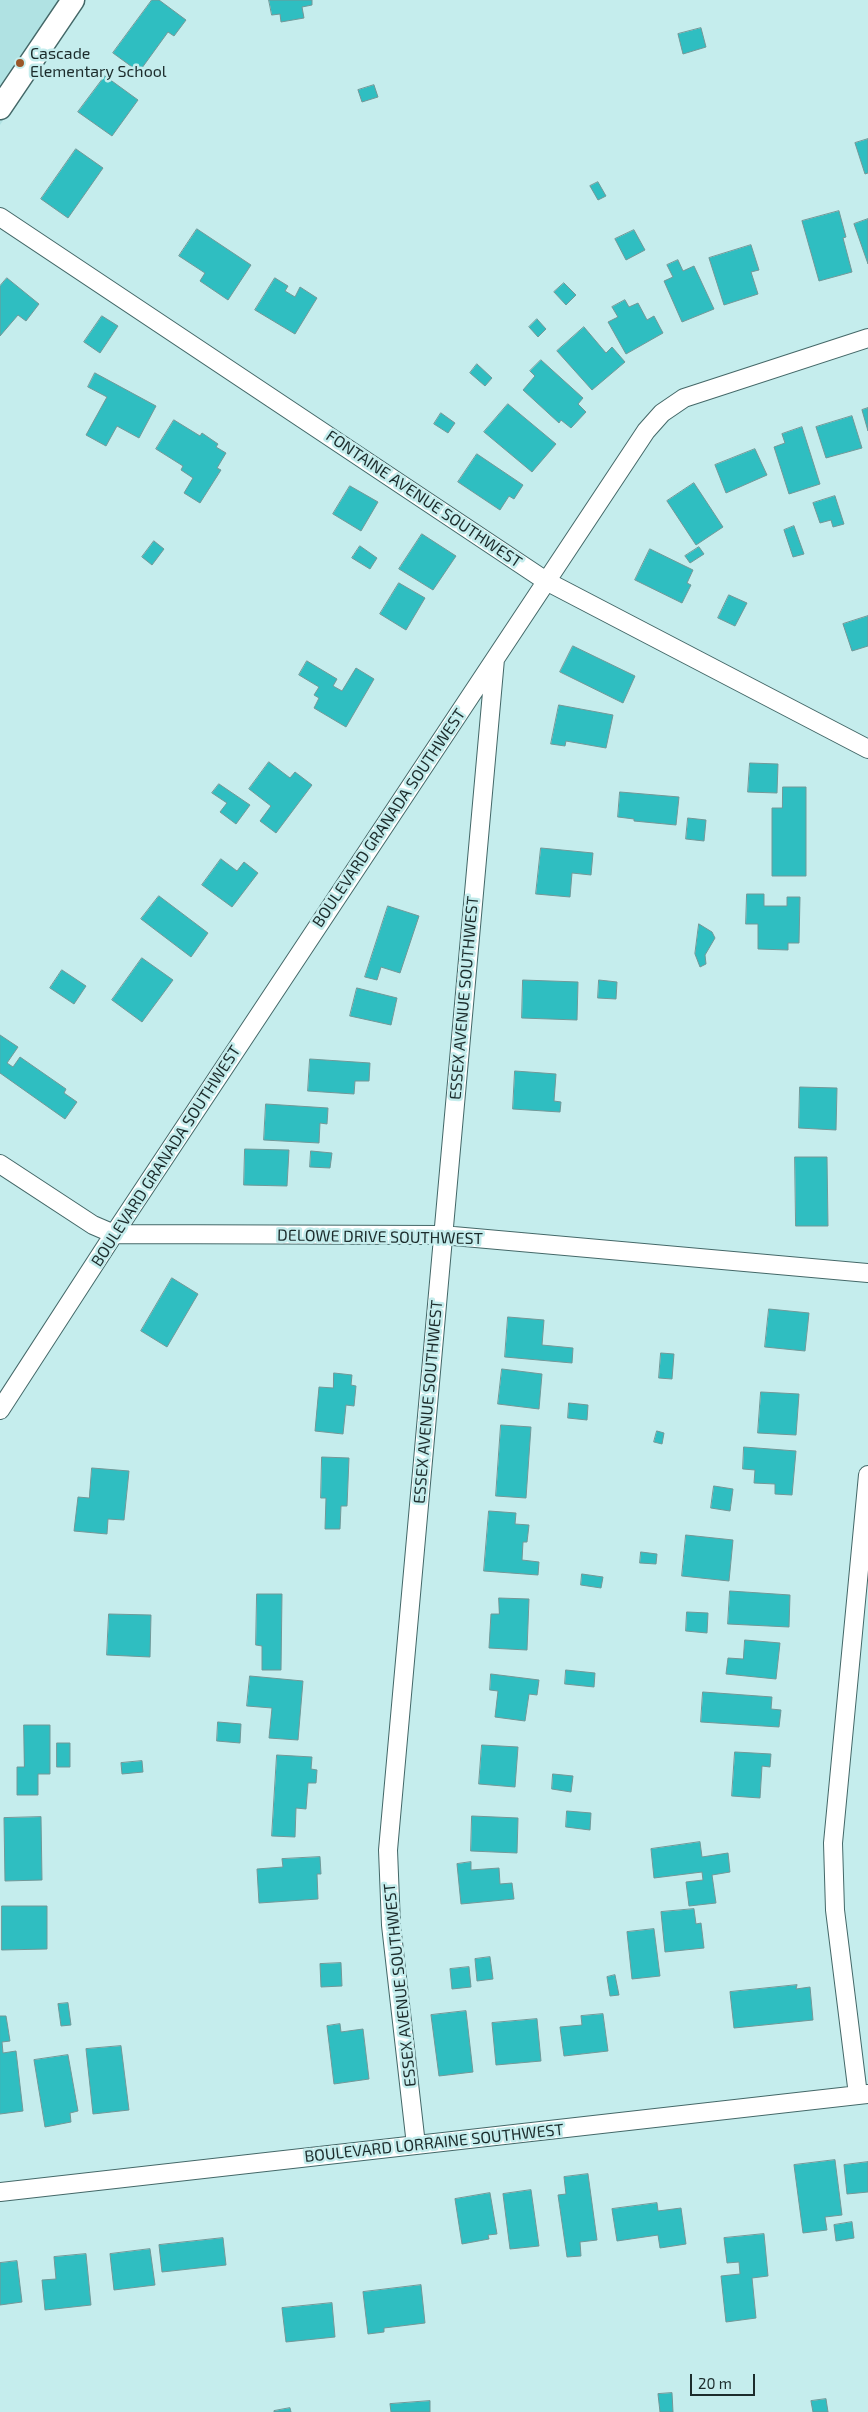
<!DOCTYPE html>
<style>
body{margin:0}
#map{position:relative;width:868px;height:2412px;overflow:hidden;background:#c5eded;font-family:"Exo 2",sans-serif}
canvas{display:block}
.scale{position:absolute;left:690px;top:2374px;width:65px;height:22px;box-sizing:border-box;border:2px solid #1c2c2c;border-top:0;padding-left:6px;font-size:15px;line-height:18px;white-space:nowrap;color:#1c2c2c;-webkit-text-stroke:4px #c5eded;paint-order:stroke}
</style>
<div id="map">
<canvas width="868" height="2412"></canvas>
<div class="scale">20 m</div>
</div>
<script>
const c = document.querySelector('canvas').getContext('2d');
c.lineJoin = 'round';
function fill(path, color) { c.fillStyle = color; c.fill(path, 'evenodd'); }
function trace(path, color, width, dash) { c.strokeStyle = color; c.lineWidth = width; c.lineCap = dash ? 'butt' : 'round'; c.setLineDash(dash || []); c.stroke(path); }
function drawText(font, color, halo, rows, align = 'center') {
  c.font = font + ' "Exo 2",sans-serif'; c.lineWidth = 5; c.setLineDash([]); c.textBaseline = 'middle'; c.strokeStyle = halo; c.fillStyle = color; for (const [text, x, y, turn = 0] of rows) {
    c.save(); c.translate(x, y); c.rotate((+turn || 0) * Math.PI / 180); c.textAlign = isNaN(turn) ? turn : align; if (halo) c.strokeText(text, 0, 0); c.fillText(text, 0, 0); c.restore();
  }
}
fill(new Path2D(`
 M0,0H82L0,125Z`), '#b0e2e3');
const building = new Path2D(`
 M152,0H159L186,20L174,36L168,32L139,72L113,53Z
 M269,0H312V5L302,7L304,18L281,22L280,14L272,15Z
 M701,28L706,47L683,54L678,34Z
 M105,76L138,100L112,136L78,112Z
 M374,85L378,97L362,102L358,90Z
 M868,139V173L865,174L855,143Z
 M76,149L103,168L68,218L41,199Z
 M598,182L606,196L598,200L590,186Z
 M839,211L846,237L843,238L852,272L819,281L802,221Z
 M868,219V264L854,224Z
 M197,229L251,265L228,300L200,281L205,273L179,256Z
 M634,230L645,250L626,260L615,239Z
 M751,245L759,270L751,272L758,294L724,305L709,258Z
 M678,260L683,271L694,266L714,309L682,322L664,281L673,277L667,265Z
 M7,278L39,304L26,321L18,315L0,336V286Z
 M275,278L288,286L285,291L295,297L300,287L317,298L295,334L255,310Z
 M564,283L576,295L566,305L554,292Z
 M625,300L629,307L638,303L647,320L654,316L663,333L626,354L608,322L618,317L612,307Z
 M102,316L118,326L100,353L84,342Z
 M537,319L546,329L538,337L529,327Z
 M584,327L606,353L612,347L625,362L592,390L557,351Z
 M541,360L583,398L578,404L586,412L571,428L561,420L559,423L523,390L535,376L530,371Z
 M477,364L492,378L485,386L470,373Z
 M95,373L156,406L139,438L117,426L106,446L86,435L107,397L88,387Z
 M508,404L556,444L532,472L484,432Z
 M868,408V431L862,410Z
 M441,413L455,423L448,433L434,424Z
 M852,416L862,448L826,458L816,427Z
 M174,420L200,436L202,433L218,444L216,447L226,453L217,468L221,470L200,503L184,493L193,478L181,470L183,466L156,449Z
 M802,427L820,484L789,494L774,447L785,443L782,434Z
 M755,449L767,475L726,493L715,465Z
 M477,454L523,485L514,499L509,496L500,510L458,482Z
 M694,483L723,527L696,545L667,501Z
 M350,486L378,502L361,531L333,514Z
 M835,496L844,524L833,527L831,520L820,523L813,503Z
 M794,526L804,554L793,557L784,530Z
 M422,534L456,556L433,590L399,569Z
 M154,541L164,549L152,565L142,557Z
 M360,546L377,558L370,569L352,558Z
 M699,547L704,554L690,563L685,556Z
 M650,549L693,570L687,583L691,585L682,603L635,580Z
 M399,583L425,598L406,630L380,614Z
 M729,595L747,603L735,626L718,618Z
 M868,616V646L852,651L843,624Z
 M573,646L635,676L623,703L560,672Z
 M307,661L337,679L333,686L342,691L356,668L374,679L346,727L314,708L319,698L314,695L319,687L299,675Z
 M559,705L613,715L606,748L566,741L565,746L551,744Z
 M269,762L290,778L295,772L312,785L276,833L260,821L271,806L249,789Z
 M750,763L778,764L777,793L748,792Z
 M219,784L250,805L236,824L220,812L227,803L212,793Z
 M783,787H806V876H772V808H782Z
 M620,792L679,797L676,825L634,821V819L618,817Z
 M688,818L706,820L704,841L686,839Z
 M541,848L593,853L591,875L572,873L570,897L536,894Z
 M221,859L237,871L244,862L258,873L232,907L202,885Z
 M747,894H764V906H787V897H800L799,943H788V950L758,949V924H746Z
 M159,896L208,933L191,957L141,919Z
 M388,906L419,916L400,973L381,967L377,980L365,977Z
 M699,924L712,932L715,938L705,955L706,964L700,967L695,954Z
 M142,958L173,980L142,1022L112,1000Z
 M62,970L86,986L74,1004L50,988Z
 M523,980L578,982L577,1020L522,1018Z
 M599,980L617,982L616,999L598,998Z
 M357,988L397,998L391,1025L350,1016Z
 M0,1035L18,1047L7,1063L13,1067L20,1057L66,1089L64,1093L77,1102L65,1119L0,1073Z
 M310,1059L370,1063L369,1081H355L354,1094L308,1091Z
 M515,1071L556,1074L554,1101L561,1102L560,1112L513,1109Z
 M800,1087L837,1088L836,1130L799,1128Z
 M266,1104L328,1108L327,1124L320,1123L319,1143L264,1140Z
 M245,1149L289,1150L287,1186L244,1185Z
 M311,1151L332,1153L330,1168L310,1167Z
 M795,1157H827L828,1226H796Z
 M172,1278L198,1294L167,1347L141,1331Z
 M769,1309L809,1313L805,1351L765,1347Z
 M508,1317L544,1320L542,1345L573,1348L572,1363L505,1357Z
 M661,1353L674,1354L672,1379L659,1378Z
 M502,1369L542,1374L539,1409L498,1404Z
 M334,1373L352,1375L351,1385L356,1386L354,1406L346,1405L343,1434L315,1431L319,1387L333,1388Z
 M761,1392L799,1394L796,1435L758,1433Z
 M569,1403L588,1405L587,1420L568,1418Z
 M501,1425L531,1427L526,1498L496,1496Z
 M657,1431L664,1433L662,1444L654,1442Z
 M744,1447L796,1451L792,1495L775,1494V1484L754,1483L755,1470L743,1469Z
 M322,1457L349,1458L347,1506H341L340,1529H325L326,1498H321Z
 M92,1468L129,1471L124,1520L108,1519L107,1534L74,1531L78,1497L89,1498Z
 M714,1486L733,1489L730,1511L711,1508Z
 M489,1511L516,1513L515,1524L529,1525L527,1542H523L522,1560L539,1562L538,1575L484,1571Z
 M686,1535L733,1540L729,1581L682,1576Z
 M641,1552L657,1554L656,1564L640,1563Z
 M582,1574L603,1577L601,1588L581,1585Z
 M730,1591L790,1595L789,1627L728,1624Z
 M257,1594H282L281,1670H262V1646L256,1645Z
 M499,1598L529,1599L527,1650L489,1648L491,1614H499Z
 M687,1612L708,1613L707,1633L686,1631Z
 M109,1614L151,1615L150,1657L107,1655Z
 M745,1640L780,1643L776,1679L726,1674L728,1658L743,1659Z
 M566,1670L595,1673L594,1687L565,1684Z
 M491,1674L539,1680L537,1695L529,1694L525,1721L495,1717L498,1691L490,1690Z
 M250,1676L303,1681L298,1740L269,1738L272,1708L247,1706Z
 M703,1692L772,1697L771,1709L781,1710L779,1727L701,1722Z
 M218,1722L241,1724L240,1743L217,1741Z
 M24,1725H50V1774H38V1795H17V1767H24Z
 M57,1743H70V1767H57Z
 M482,1745L518,1747L515,1787L479,1784Z
 M735,1752L771,1754L770,1767L762,1766L760,1798L732,1796Z
 M277,1755L312,1757L311,1769L317,1770L316,1783H308L306,1809L296,1808L295,1837L272,1836Z
 M142,1761L143,1772L122,1774L121,1763Z
 M553,1774L573,1776L571,1792L552,1789Z
 M567,1811L591,1813L590,1830L566,1827Z
 M472,1816L518,1818L517,1853L471,1851Z
 M41,1817L42,1880L5,1881L4,1818Z
 M700,1842L702,1857L728,1853L730,1872L712,1875L716,1903L689,1906L686,1882L703,1880L702,1872L654,1878L651,1849Z
 M320,1857L321,1874H317L318,1899L259,1903L257,1869L283,1867L282,1859Z
 M471,1862V1870L499,1868L500,1884L512,1883L514,1899L461,1904L457,1864Z
 M2,1906H47V1949L2,1950Z
 M694,1909L696,1924L701,1923L704,1948L665,1952L661,1912Z
 M654,1929L660,1976L632,1979L627,1932Z
 M490,1957L493,1979L477,1981L475,1959Z
 M341,1963L342,1986L321,1987L320,1964Z
 M469,1967L471,1987L452,1989L450,1969Z
 M615,1975L619,1995L610,1996L607,1977Z
 M797,1985L796,1989L810,1987L813,2020L734,2028L730,1992Z
 M68,2003L71,2025L61,2026L58,2004Z
 M466,2011L473,2072L439,2076L431,2015Z
 M603,2014L608,2051L564,2056L560,2027L582,2025L581,2016Z
 M0,2016H6L10,2041L2,2042L3,2053L16,2051L23,2111L0,2114Z
 M537,2019L541,2061L496,2065L492,2023Z
 M340,2024L341,2032L363,2029L369,2079L334,2084L327,2026Z
 M121,2046L129,2110L93,2114L86,2049Z
 M68,2055L78,2111L70,2113L71,2122L45,2127L34,2060Z
 M835,2160L842,2215L825,2217L827,2230L803,2233L794,2165Z
 M868,2162V2192L847,2194L844,2165Z
 M588,2174L597,2240L580,2242L581,2256L567,2257L558,2195L566,2194L564,2177Z
 M531,2190L539,2246L510,2249L503,2194Z
 M490,2193L497,2234L488,2235L489,2239L462,2244L455,2199Z
 M657,2203L658,2211L681,2208L686,2244L660,2248L658,2235L617,2241L612,2209Z
 M852,2222L854,2238L836,2241L834,2225Z
 M764,2234L768,2276L752,2278L756,2318L726,2322L721,2276L740,2274L739,2262L727,2263L724,2238Z
 M223,2238L226,2265L162,2272L159,2245Z
 M150,2249L155,2285L114,2290L110,2254Z
 M86,2254L91,2305L45,2310L42,2280L56,2279L54,2257Z
 M17,2261L22,2302L0,2305V2263Z
 M421,2285L425,2323L384,2328V2332L368,2334L363,2292Z
 M332,2303L335,2337L286,2342L282,2308Z
 M672,2393L673,2412H660L658,2394Z
 M826,2399L828,2412H813L811,2401Z
 M430,2401V2412H391L390,2404Z
 M290,2408L291,2412H274V2411Z`);
fill(building, '#2fbec1');
trace(building, '#729898', 1);
const minor = new Path2D(`
 M0,217L546,581L868,749
 M0,1164L93,1225L114,1234L442,1235L868,1273
 M0,1410L114,1234L646,431L662,413L684,398L868,338
 M858,2095L835,1910L833,1843L868,1475
 M416,2145L391,1925L388,1850L495,659
 M0,2192L868,2094`);
const tertiary = new Path2D(`
 M0,108L73,0`);
trace(minor, '#446868', 20);
trace(tertiary, '#446868', 25);
trace(minor, '#fff', 18);
trace(tertiary, '#fff', 22);
for (const [x, y, r, color] of [
 [20,63,5,"#9b5729"]
]) { const dot = new Path2D(); dot.arc(x, y, r, 0, 2 * Math.PI); c.fillStyle = color; c.fill(dot); trace(dot, '#c5eded', 2); }
drawText('16px', '#1c2c2c', '#c5eded', [
 ["Cascade",30,54],
 ["Elementary School",30,72]
], 'left');
drawText('16px', '#1c2c2c', '#c5eded', [
 ["FONTAINE AVENUE SOUTHWEST",424,499,34],
 ["BOULEVARD GRANADA SOUTHWEST",389,818,-56],
 ["ESSEX AVENUE SOUTHWEST",464,998,-85],
 ["BOULEVARD GRANADA SOUTHWEST",166,1156,-57],
 ["DELOWE DRIVE SOUTHWEST",380,1237,1],
 ["ESSEX AVENUE SOUTHWEST",428,1402,-85],
 ["ESSEX AVENUE SOUTHWEST",400,1985,-96],
 ["BOULEVARD LORRAINE SOUTHWEST",434,2143,-6]
]);
</script>
